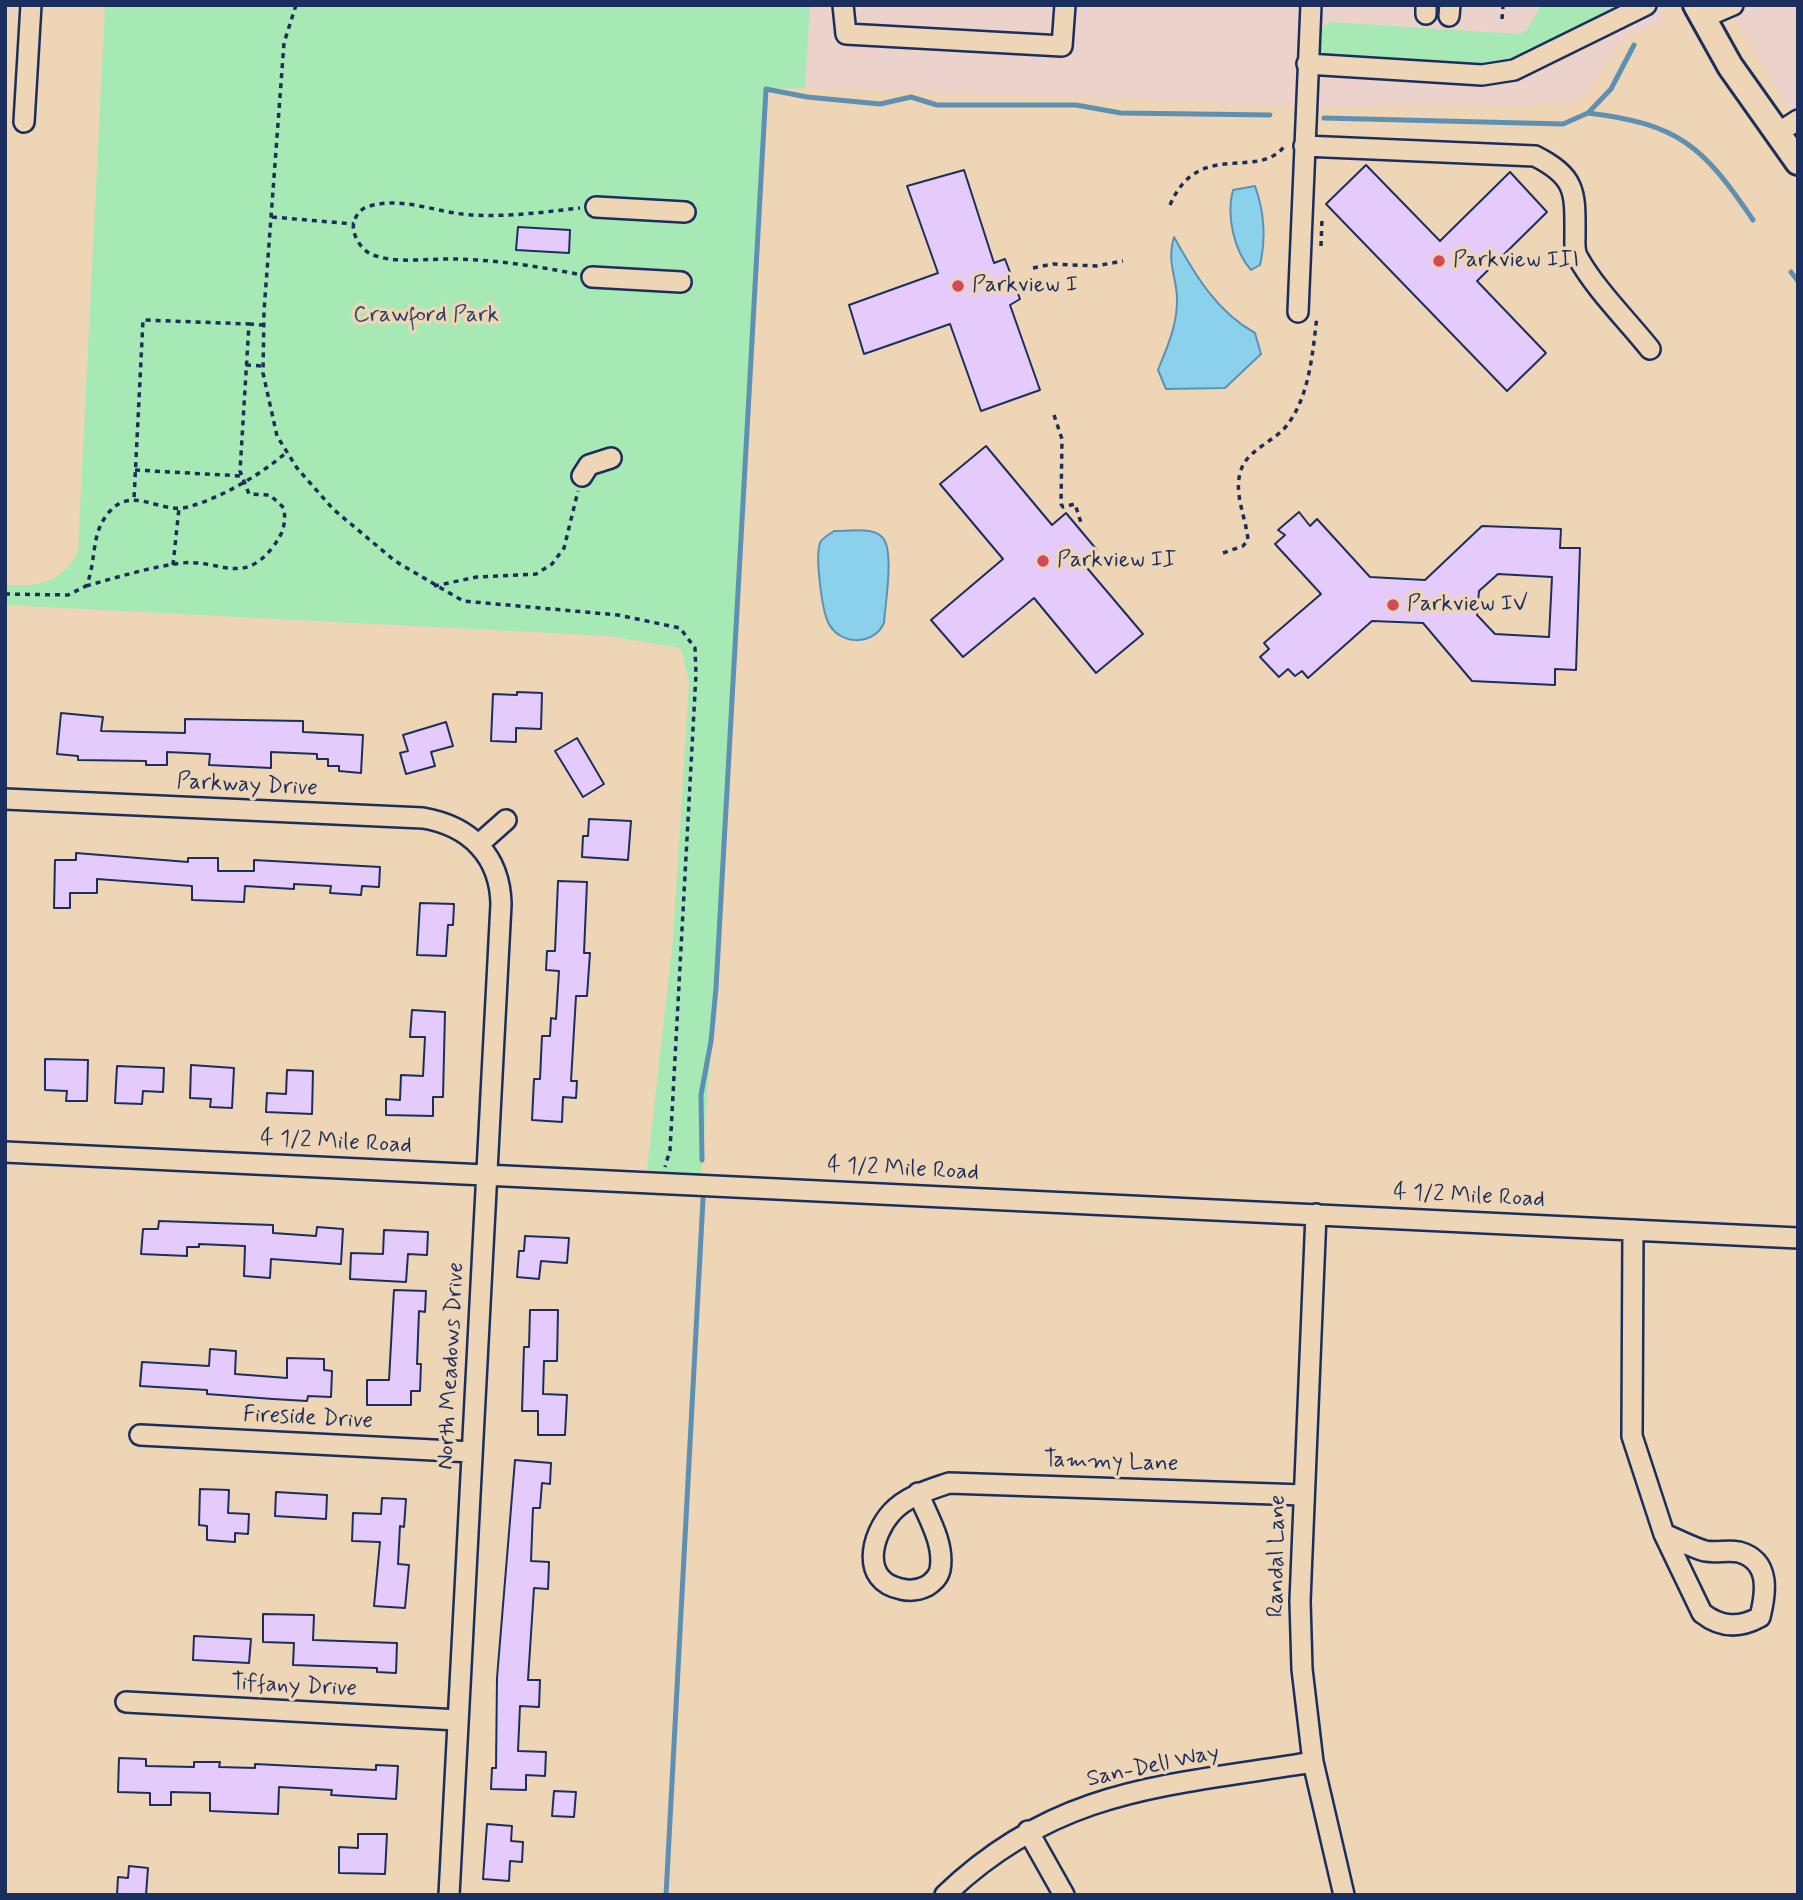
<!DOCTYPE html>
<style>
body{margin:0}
#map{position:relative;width:1803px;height:1900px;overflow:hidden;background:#eed5b6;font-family:Mynerve,sans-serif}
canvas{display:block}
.frame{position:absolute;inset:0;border:7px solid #1b2f5e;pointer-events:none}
</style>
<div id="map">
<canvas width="1803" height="1900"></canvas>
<div class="frame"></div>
</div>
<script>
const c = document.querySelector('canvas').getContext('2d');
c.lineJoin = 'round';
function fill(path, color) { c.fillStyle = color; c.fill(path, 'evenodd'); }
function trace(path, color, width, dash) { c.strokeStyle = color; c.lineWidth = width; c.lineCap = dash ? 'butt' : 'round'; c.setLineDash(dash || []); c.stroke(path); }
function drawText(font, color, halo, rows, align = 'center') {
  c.font = font + ' Mynerve,sans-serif'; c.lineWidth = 7; c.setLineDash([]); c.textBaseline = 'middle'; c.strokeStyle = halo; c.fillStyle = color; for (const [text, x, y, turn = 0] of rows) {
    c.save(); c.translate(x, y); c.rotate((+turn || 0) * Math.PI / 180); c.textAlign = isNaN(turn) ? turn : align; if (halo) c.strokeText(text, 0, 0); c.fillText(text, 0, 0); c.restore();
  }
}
fill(new Path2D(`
 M810,5H1660L1664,21L1624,38L1583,97L1563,104L1329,107L805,88Z
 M1728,5H1798V121L1781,97Z`), '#ebd2cb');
fill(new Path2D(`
 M105,5H810L805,88L766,89L716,988L701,1175L647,1170L673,939L689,682L681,648L609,636L5,605V585C38,587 63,583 78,551Z
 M1623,5L1615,12L1499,64L1325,57L1317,52L1316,32L1330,22L1519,34L1527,30L1541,6Z`), '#a6e9b4');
const water = new Path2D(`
 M1255,186C1264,211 1266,239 1260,265L1251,270C1234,251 1226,215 1233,190Z
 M1174,237C1195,275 1217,312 1255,333L1261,354L1225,388L1166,389L1158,370C1168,345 1178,324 1177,296C1175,272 1167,262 1174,237Z
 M834,531C848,531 872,527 882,537C895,549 885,605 884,623C874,646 839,646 828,622C822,609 814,552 821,541C824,537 830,534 834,531Z`);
fill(water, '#8bd1ec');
trace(water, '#5e90b3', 2);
trace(new Path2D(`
 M1588,113C1679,124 1703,146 1753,220
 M1324,118L1563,124L1588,113L1611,89L1634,45
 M1791,272L1798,281
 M702,1160L701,1095L711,1041L716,988L766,89L807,97L880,104L911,97L937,105H1076L1121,113L1270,115
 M666,1895L703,1199`), '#5e90b3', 5);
const building = new Path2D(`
 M1366,165L1440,241L1510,172L1547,212L1477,281L1546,353L1507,391L1326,204Z
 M964,170L994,263L1005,259L1020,299L1010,305L1040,390L981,411L950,324L864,354L849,305L938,273L907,186Z
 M518,227L570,230L569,253L516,250Z
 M986,446L1052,525L1066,513L1097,550L1082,562L1143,634L1096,673L1034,598L963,657L931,620L1003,559L940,484Z
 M1299,512L1310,526L1317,519L1370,577L1425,580L1482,526L1561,529L1560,548H1580L1576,670L1555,669V685L1472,681L1423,623L1372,621L1308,678L1302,671L1295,676L1288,669L1279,677L1260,657L1269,649L1264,643L1321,594L1275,544L1285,535L1278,530ZM1498,574L1552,577L1549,637L1495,634L1477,615L1479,591Z
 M517,692L542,693L541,729L516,728V742L491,741L493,694L517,695Z
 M61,713L103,717L101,731L185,733V719L303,721V732L363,735L361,773L339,771V766H328V759H317V754L271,752V768L209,765L210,754L167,752V765H146V761L78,760V756L57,754Z
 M446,722L453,746L431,752L435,766L406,774L400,753L408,751L403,735Z
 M577,738L604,784L583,797L555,751Z
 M589,819L631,821L628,860L582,857L583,836H588Z
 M76,853L188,862V858H218V871H254V860L380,867L379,887L362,886L361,895L330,893L331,886L294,884V889L245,886L244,902L192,900V886L97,879V893H70V908H54L55,860H76Z
 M558,881L587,882L584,953H590L587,996H576L571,1081H577L576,1098L563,1097L562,1122L532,1120L534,1079H540L542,1036H550L551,1018L556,1019L559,971L546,970L547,951H555Z
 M420,903L454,904L453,925H448L446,956L417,955Z
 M412,1010L445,1012L443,1097H433V1116L386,1115V1099L400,1100L401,1075L423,1076L425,1037H410Z
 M45,1059L88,1060L87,1101H66L67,1091L45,1090Z
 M191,1065L234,1068L232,1108L210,1107L211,1099L190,1098Z
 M117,1066L164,1068L163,1092L143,1091L142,1104L115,1103Z
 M287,1070L313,1071L312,1114L266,1112L267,1093L286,1094Z
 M159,1221L273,1225V1233L316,1236L317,1227L343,1229L341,1264L271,1259L270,1278L244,1276L245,1246L199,1244V1247H187V1256L141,1254L143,1229H158Z
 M384,1230L428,1232L427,1255L408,1254L406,1282L350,1279L351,1253L383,1254Z
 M525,1236L569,1238L567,1263L541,1261L539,1279L517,1277L519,1251H524Z
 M394,1290L426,1291L425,1312L419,1311L417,1364H421L420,1391H411V1405H367V1380H389Z
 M530,1310H558L557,1361H544L543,1394L567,1395L565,1435H538V1411H522L524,1347H529Z
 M210,1349L236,1351L235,1374L287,1378V1358L324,1359V1370L332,1371L331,1397L308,1396L307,1401L273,1399L207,1394V1390L140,1386L142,1362L209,1366Z
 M515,1460L551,1463L550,1484L542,1483L540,1508H533L531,1561L549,1562L548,1589L534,1588L528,1680H540L539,1707L520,1706L518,1751L546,1752L545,1776L526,1775V1790L491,1789L492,1768H496L497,1678Z
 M200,1489L229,1490L228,1513L249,1514L248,1534L235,1533V1542L207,1540V1526L199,1525Z
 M276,1492L327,1495L326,1519L275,1516Z
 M382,1498L406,1499L404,1527L400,1526L398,1564L409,1565L405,1608L374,1606L380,1542L352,1541L353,1513L381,1514Z
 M263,1614L314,1615L313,1640L397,1643L396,1673L377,1672V1668L293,1665L294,1643L263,1642Z
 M194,1636L251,1639L249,1663L193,1660Z
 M119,1758L146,1759V1766L194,1767V1762H220L219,1767L255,1768V1764L376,1770V1765L398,1766L396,1799L331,1795L332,1790L279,1787L278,1814L210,1811V1793L171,1792V1805H150V1793L118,1792Z
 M554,1791L576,1792L574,1817L552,1816Z
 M487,1824L512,1826L511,1841L523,1842L522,1862L510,1861L509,1881L483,1879Z
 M358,1834H387L385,1874L339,1873V1847L358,1848Z
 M129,1866L148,1868L146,1895H117L118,1877L128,1878Z`);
fill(building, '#e4cbfb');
trace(building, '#1b2f5e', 2);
const minor = new Path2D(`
 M843,5L846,34L1062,46L1065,5
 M1426,14V5
 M1449,16L1450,5
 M1703,18L1733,5
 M1307,64L1482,75L1514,70L1646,5
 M24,122L31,5
 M1776,134L1798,120
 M1304,146L1535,156C1577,177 1575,193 1575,235C1575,242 1574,249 1577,256C1595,289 1626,319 1650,349
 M596,207L685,212
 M592,277L681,282
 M1298,312L1311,5
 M582,476L589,465L611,458
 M5,799L423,818C470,826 500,856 501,904L449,1895
 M479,844L506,820
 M5,1152L1798,1238
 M1316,1214L1300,1601L1302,1669L1313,1762L1344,1895
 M1633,1230L1632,1436L1664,1534L1702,1613C1721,1628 1740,1628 1760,1617C1766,1593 1771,1561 1739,1552C1728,1550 1716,1553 1705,1551C1691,1547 1677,1539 1664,1534
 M140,1435L472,1452
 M918,1493C928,1517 945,1544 940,1570C938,1578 933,1582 927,1586C919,1590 909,1591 901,1589C860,1581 871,1535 892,1512C907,1496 929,1490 949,1483L1303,1495
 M126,1702L458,1720
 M1028,1831L1064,1895
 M945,1895C1057,1787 1168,1786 1313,1762`);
const major = new Path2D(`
 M1696,5L1730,66L1798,162`);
trace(minor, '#1b2f5e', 24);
trace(major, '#1b2f5e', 30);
trace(new Path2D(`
 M296,5L284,43L264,311L263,373L277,436L297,468L333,509L395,561L463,601L618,615L680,628L695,648L696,674L670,1150L665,1167
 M1502,19L1503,5
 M1170,205C1199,137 1260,183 1286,144
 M272,217L354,224
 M1321,246L1322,219
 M1033,268L1053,264L1096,266L1123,261
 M577,274C536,266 496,260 455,259C430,258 392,265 369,253C362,249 356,240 354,232C351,222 358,210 367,207C401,195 440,214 473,215C509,217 545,212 580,208
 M249,324L264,325
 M246,365L263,366
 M1054,415L1062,439L1061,504L1063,507L1075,504L1082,526
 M135,470L241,476
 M1223,553L1243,546L1248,540C1246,517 1233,493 1241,470C1248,448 1278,441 1290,421C1310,392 1313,350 1317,316
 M173,565L179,508
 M86,586C118,577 150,567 182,563C219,559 242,586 272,548C283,534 286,525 284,508L270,495L249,494L240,471L249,324L143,320L134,499
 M434,586L477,577L536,574L552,564L564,548L578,491
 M5,594L68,595L86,586C96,565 91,539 104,519C129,480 157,515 188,507C223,497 260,475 287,452`), '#1b2f5e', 3.5, [5, 5]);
trace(minor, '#eed5b6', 19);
trace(major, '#eed5b6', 24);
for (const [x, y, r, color] of [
 [1439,261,7,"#d1495b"],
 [958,286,7,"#d1495b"],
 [1043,561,7,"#d1495b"],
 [1393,605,7,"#d1495b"]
]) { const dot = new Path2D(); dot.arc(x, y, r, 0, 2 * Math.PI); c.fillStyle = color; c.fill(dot); trace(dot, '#eed5b6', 2.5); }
drawText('23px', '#1b2f5e', '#eed5b6', [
 ["Parkview III",1453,261],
 ["Parkview I",972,286],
 ["Parkview II",1057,561],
 ["Parkview IV",1407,605]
], 'left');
drawText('23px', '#294267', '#eed5b6', [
 ["Crawford Park",426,316]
]);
drawText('23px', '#1b2f5e', '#eed5b6', [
 ["Parkway Drive",247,786,3],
 ["4 1/2 Mile Road",336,1143,3],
 ["4 1/2 Mile Road",903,1170,3],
 ["4 1/2 Mile Road",1469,1197,3],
 ["North Meadows Drive",452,1366,-87],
 ["Fireside Drive",308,1419,3],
 ["Tammy Lane",1111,1463,2],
 ["Randal Lane",1278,1556,-89],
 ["Tiffany Drive",294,1687,3],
 ["San-Dell Way",1153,1767,-12]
]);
</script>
